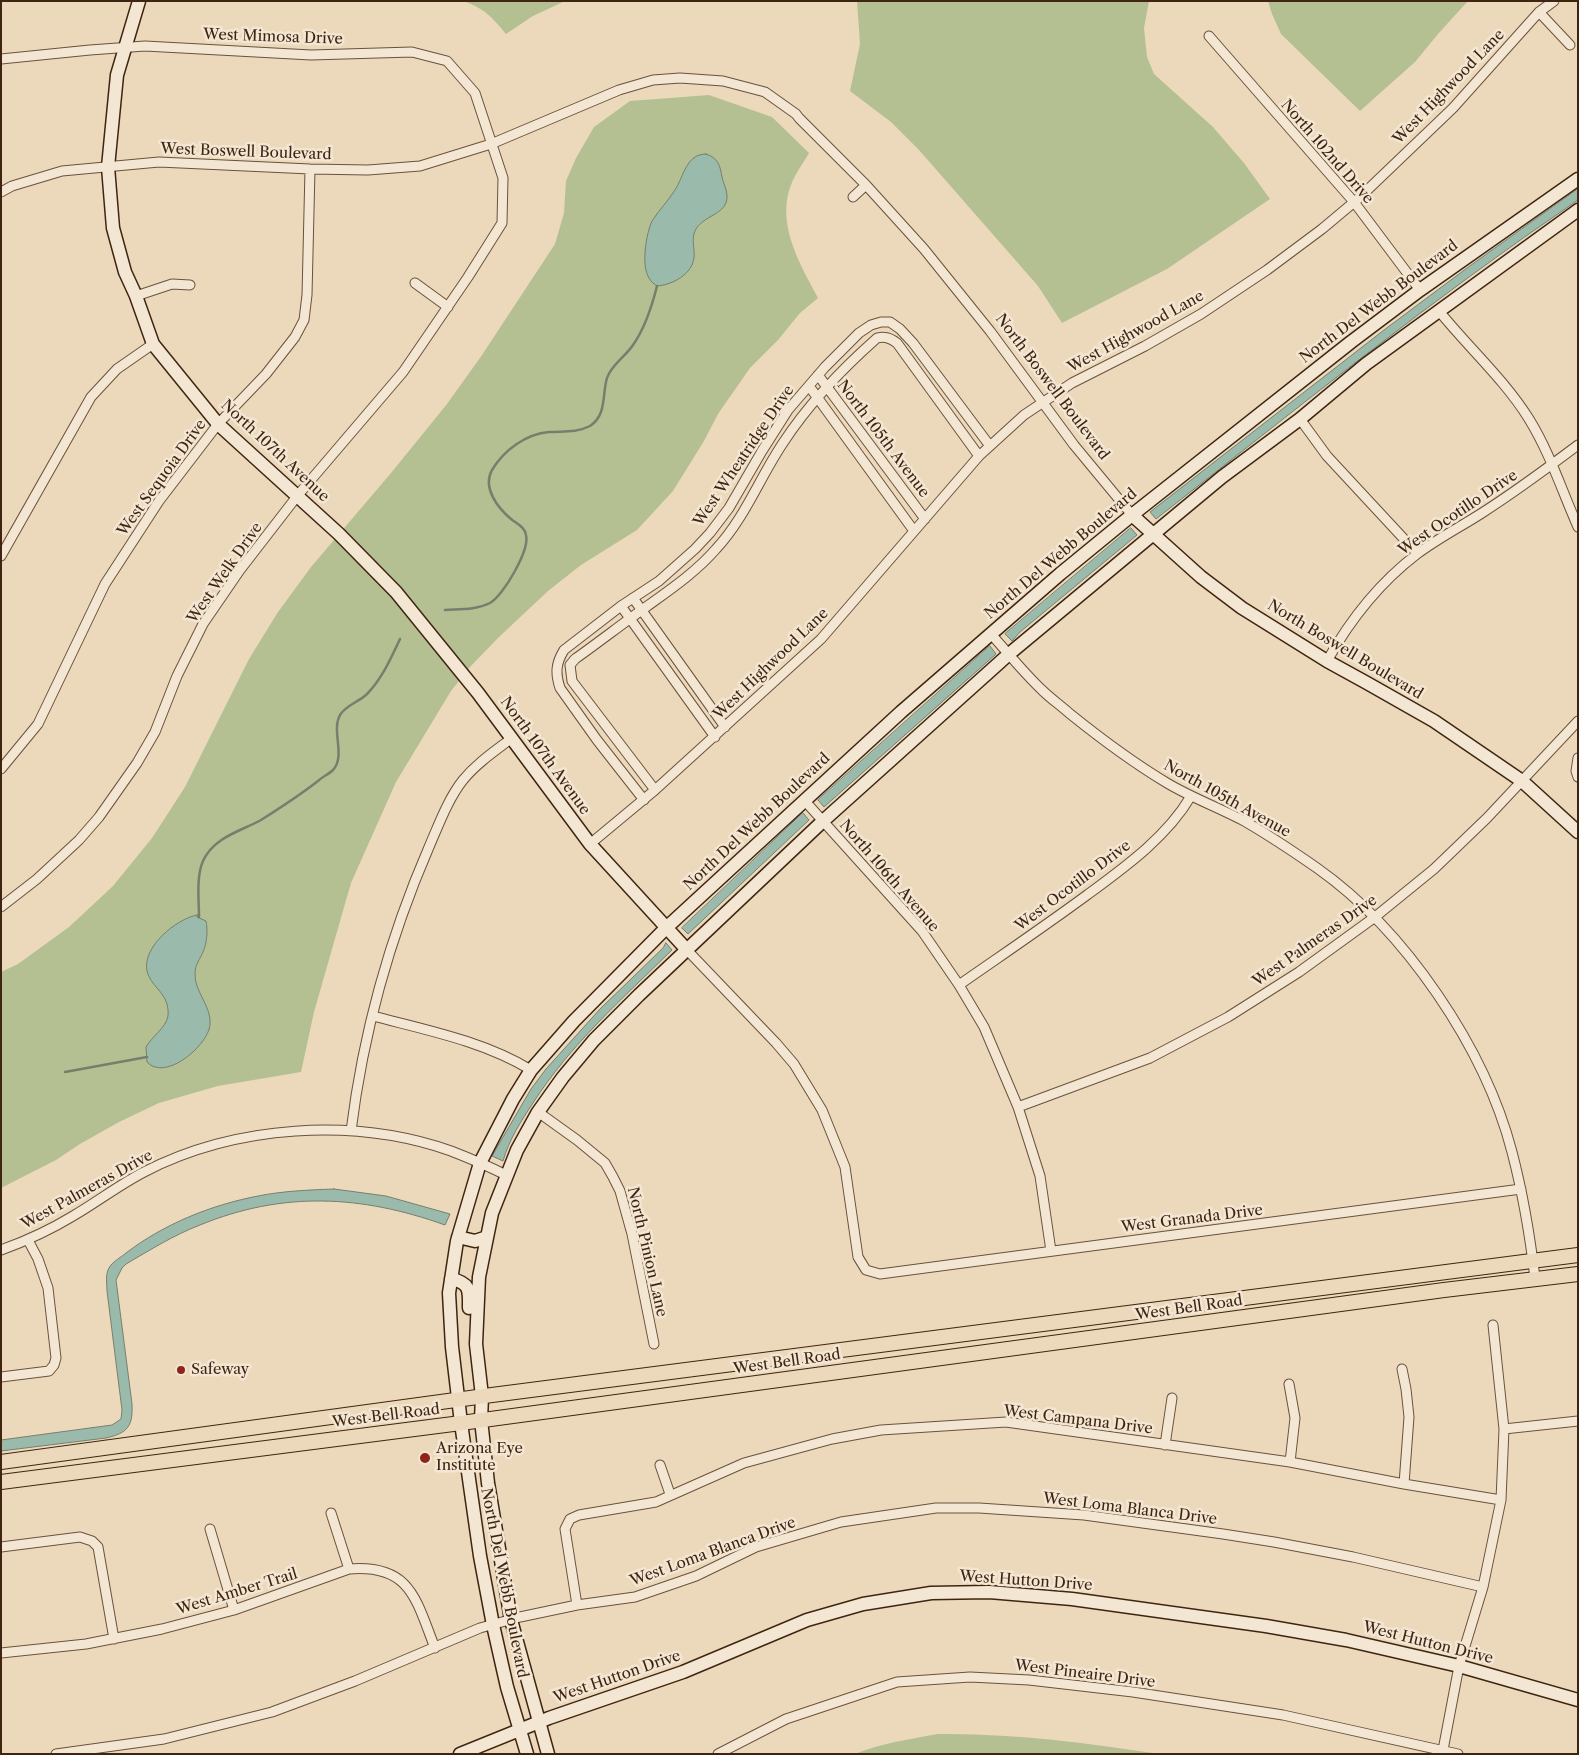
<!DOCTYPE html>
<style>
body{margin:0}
#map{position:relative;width:1579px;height:1755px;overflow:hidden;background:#ecd9bb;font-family:"Libre Caslon Text",serif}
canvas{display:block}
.frame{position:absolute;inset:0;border:2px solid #3f2511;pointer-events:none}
</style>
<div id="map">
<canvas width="1579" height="1755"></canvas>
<div class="frame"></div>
</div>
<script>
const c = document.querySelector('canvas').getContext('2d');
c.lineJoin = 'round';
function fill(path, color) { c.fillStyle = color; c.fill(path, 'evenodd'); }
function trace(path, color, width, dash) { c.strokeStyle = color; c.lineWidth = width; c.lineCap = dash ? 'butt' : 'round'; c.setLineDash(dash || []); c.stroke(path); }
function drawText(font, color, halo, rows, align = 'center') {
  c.font = font + ' "Libre Caslon Text",serif'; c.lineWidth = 5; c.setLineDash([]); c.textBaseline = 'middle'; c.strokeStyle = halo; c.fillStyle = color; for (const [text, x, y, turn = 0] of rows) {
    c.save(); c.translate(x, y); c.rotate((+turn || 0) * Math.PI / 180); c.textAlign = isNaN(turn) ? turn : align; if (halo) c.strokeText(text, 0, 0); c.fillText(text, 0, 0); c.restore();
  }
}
fill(new Path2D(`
 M464,1H565L533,16L506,34C491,16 486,10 464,1Z
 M857,1H1149L1144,28L1147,57L1154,74L1213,127L1244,163L1270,199L1167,269L1062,323L1038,286L919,150L891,122L850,91L860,44Z
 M1268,1H1468L1438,34L1415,62L1360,111L1281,34L1272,14Z
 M709,95L772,117L809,153C804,162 797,171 793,180C774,221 799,262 818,298L800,313L778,340L750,368L718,414L704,441L673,491L637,530L581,565L548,591L498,638L470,667L451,691L396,782L351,883L314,1012L301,1072L218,1086L159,1103L119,1122L80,1144L56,1160L1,1188V972L18,964L69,927L113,886L152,838L185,787L249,659L278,612L311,567L391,473L447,404L482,355L555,244L564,213L566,181L576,158L594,127L630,101Z
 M938,1734C1012,1733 1086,1743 1160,1754H855C881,1743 911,1739 938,1734Z`), '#b5c092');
const water = new Path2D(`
 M706,154C718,158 720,165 722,177C723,183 727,189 727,196C728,215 702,215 695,231C691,239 695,249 694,257C693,274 672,285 657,286C654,284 651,282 649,278C641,266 646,234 652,221C659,210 668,201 675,190C684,176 686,154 706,154Z
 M1578,189V200C1432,299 1295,410 1156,519L1150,512L1384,330L1467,268Z
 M1131,528L1137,535L1020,632L1012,641L1005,634Z
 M990,646L996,654L824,807L818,800Z
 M803,813L809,820L688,934L682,928Z
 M197,915V917L206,921C208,930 207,943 203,952C200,959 195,965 195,973C194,992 212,1006 210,1025C208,1045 166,1082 147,1062L146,1047C152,1036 166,1028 168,1016C170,993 151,988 147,971C142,947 176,919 197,915Z
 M666,943L672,950C623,998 570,1045 533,1103C521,1121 509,1140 503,1161L492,1156L531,1089L546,1069L600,1009L663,948Z
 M334,1189L386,1196L450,1214L445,1225C361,1195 283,1191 200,1225C174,1235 150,1250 126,1264L122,1268L116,1280L132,1404C133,1426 128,1433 106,1438L1,1451V1440L112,1425L121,1419L122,1410L107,1291C107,1283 105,1275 109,1268C112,1262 120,1258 126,1253C164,1224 211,1205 258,1196C283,1191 308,1190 334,1189Z`);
fill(water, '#9abbab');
trace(water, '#767f6d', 1);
trace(new Path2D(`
 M445,610C460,609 476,610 490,603C503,596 530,550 526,535C525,527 517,524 511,519C498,508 482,488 492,470C504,450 526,434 549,432C564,431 576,433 590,426C607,415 602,394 607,378C611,365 626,356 633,345C645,328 652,306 657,286
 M199,917C199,900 196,877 203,861C214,837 241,831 261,820C280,808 300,795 318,781C322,777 329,774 333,770C346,756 331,731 340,715C346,705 359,702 367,694C382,679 391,658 400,639
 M65,1072L147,1057`), '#767f6d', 2.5);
const street = new Path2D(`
 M1539,12L1570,45
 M1209,36L1354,202L1420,290
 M1,59L90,50L145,46L311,55L412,52L447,61L475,93L503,178L502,223L468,277L403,372L298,495L240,570L203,624L177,676L155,732L137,763L99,817L79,840L37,879L1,907
 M1,192L12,186L62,171L159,162L310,169L368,170L420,166L491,144L619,90L653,80L680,78L723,81L765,92L796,114L799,118L866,185L924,249L990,331L1074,445L1132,515
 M853,197L866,185
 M415,283L448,307
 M136,296L172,284L190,285
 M1439,311C1468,347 1504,379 1529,419C1550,453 1562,491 1578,527
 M818,375L925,519
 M809,386L914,531
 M1300,419L1327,456L1417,553
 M1,556L91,397L117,369L153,344
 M633,598L725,727
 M621,606L715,737
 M991,634C1008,653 1024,673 1042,690C1050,698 1060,705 1069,713C1100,738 1132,762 1167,783C1192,798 1220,808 1246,822C1270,836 1294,852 1317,868C1405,930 1485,1048 1512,1152C1523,1194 1530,1236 1535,1278
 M1327,661C1350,620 1379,583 1417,554C1437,539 1460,527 1482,513C1515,492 1546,469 1578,445
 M1578,758L1576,771L1578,777
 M1,769L38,724L105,584L159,501L218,424L266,374L295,337L304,320L307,295L310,169
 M655,790L572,681L570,665L575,659C599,642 622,624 646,607C671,589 696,572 716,549C745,518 760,477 783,443C809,403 842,369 877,338C885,336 890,338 897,343L979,456
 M644,800L597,740L560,688C555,673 556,663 564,650L621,606L659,581L695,549L710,533L729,508L762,451L788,410L825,367L859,333L871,325L881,322H890L900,329L913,343L990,446
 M804,800L922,931L959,985L984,1027L1018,1107L1040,1176L1051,1251
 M590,844L655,790L821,639L979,456L1024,415L1072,383L1145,346L1201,314L1267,270L1322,229L1359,198L1453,108L1539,12L1554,1
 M687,950L776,1043L794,1064L822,1110L845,1167L858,1257L866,1270L880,1274L1521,1189
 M959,985C1002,955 1045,926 1087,895C1125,867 1167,837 1191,796
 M373,1016C426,1030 483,1041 531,1070
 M1018,1107L1150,1058L1228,1017L1299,972L1375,917L1434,869L1487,818L1578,721
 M538,1112L577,1140L605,1163L613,1177L620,1191L632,1234L654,1344
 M351,1131C363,1034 390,937 429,847C439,824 448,799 463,780C477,763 495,751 512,738
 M1,1250C26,1241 50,1230 73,1216C97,1202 119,1185 144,1172C235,1125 354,1117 451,1151C469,1158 488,1166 506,1175
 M1402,1369L1406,1389L1409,1417L1404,1484
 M1,1377L49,1371L54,1365L56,1358L48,1288L38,1259L28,1240
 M1289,1384L1295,1418L1290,1462
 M1504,1429L1578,1421
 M1165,1445L1172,1398
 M660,1465L670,1494
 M331,1513L349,1569
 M210,1529L234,1610
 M1,1547L80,1537L92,1541L98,1547L114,1639
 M577,1605L565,1529L570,1519L579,1515L656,1502L744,1463L832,1439L881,1430L1006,1422L1290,1462L1404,1484L1501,1500
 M1,1653L86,1644L162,1629L234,1610L349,1569C411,1564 416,1600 435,1648
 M1443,1750L1459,1666L1483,1587L1501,1500L1504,1429L1493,1325
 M56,1754L164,1739L272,1712L355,1681L480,1628L520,1617L577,1605L635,1597L696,1576L756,1547L841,1522L936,1508H979L1084,1515L1223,1534L1274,1542L1353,1557L1483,1587
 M718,1754L786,1719L897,1682L970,1677L1029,1680L1133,1692L1283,1715L1458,1754`);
const secondary = new Path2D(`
 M139,1L117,75L108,167L113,228L125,272L136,296L153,344L218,424L339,534L396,592L478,693L590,844L687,950
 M1132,515L1201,577L1242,608L1327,661L1367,683L1434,721L1522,781L1578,832
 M458,1237L475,1241L487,1237
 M451,1279C471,1283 469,1291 469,1308
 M460,1754L549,1718L683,1672L807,1620L863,1604L931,1593L989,1592L1072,1599L1266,1626L1346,1640L1459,1666L1578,1700
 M527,1754L507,1687L493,1625L480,1556L461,1423L452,1347L449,1293L457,1241L480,1163L513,1099L531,1070L574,1021L666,928L901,712L1060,574L1132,515L1351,342L1420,290L1578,179
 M548,1754L511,1620L488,1483L481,1420L482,1396L476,1344L479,1277L492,1213L517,1150L538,1112L563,1077L594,1040L639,995L823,821L1009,654L1222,477L1300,419L1366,364L1578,210`);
const primary = new Path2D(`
 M1,1462L492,1395L1578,1255
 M1,1482L461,1423L1444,1290L1578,1274`);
trace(street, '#6a523c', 11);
trace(secondary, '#3f2511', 15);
trace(primary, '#3f2511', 16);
trace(street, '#f3e6d3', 9);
trace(secondary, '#f3e6d3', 12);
trace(primary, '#ecd9bb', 14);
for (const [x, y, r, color] of [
 [181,1370,5,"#8f2418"],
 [425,1458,6,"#8f2418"]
]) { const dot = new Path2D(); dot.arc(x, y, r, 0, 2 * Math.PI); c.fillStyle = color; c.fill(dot); trace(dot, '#f3e6d3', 2); }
drawText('15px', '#3f2511', '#f3e6d3', [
 ["West Mimosa Drive",273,37,2],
 ["West Highwood Lane",1449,87,-46],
 ["West Boswell Boulevard",246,152,2],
 ["North 102nd Drive",1327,152,49],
 ["North Del Webb Boulevard",1379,302,-37],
 ["West Highwood Lane",1136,332,-29],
 ["North Boswell Boulevard",1052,387,53],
 ["North 105th Avenue",883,439,53],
 ["North 107th Avenue",275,451,43],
 ["West Wheatridge Drive",744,456,-56],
 ["West Sequoia Drive",162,478,-54],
 ["West Ocotillo Drive",1458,513,-34],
 ["North Del Webb Boulevard",1061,554,-40],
 ["West Welk Drive",225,573,-55],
 ["North Boswell Boulevard",1345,650,31],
 ["West Highwood Lane",771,664,-44],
 ["North 107th Avenue",545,756,54],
 ["North 105th Avenue",1227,799,29],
 ["North Del Webb Boulevard",757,822,-43],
 ["North 106th Avenue",889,876,49],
 ["West Ocotillo Drive",1073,886,-37],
 ["West Palmeras Drive",1315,941,-35],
 ["West Palmeras Drive",87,1190,-29],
 ["West Granada Drive",1192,1219,-7],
 ["North Pinion Lane",647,1252,77],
 ["West Bell Road",1189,1308,-8],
 ["West Bell Road",787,1362,-8],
 ["West Bell Road",386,1416,-7],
 ["West Campana Drive",1078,1420,7],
 ["West Loma Blanca Drive",1130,1509,7],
 ["West Loma Blanca Drive",713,1552,-20],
 ["West Hutton Drive",1026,1581,4],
 ["North Del Webb Boulevard",504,1583,79],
 ["West Amber Trail",237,1592,-17],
 ["West Hutton Drive",1428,1643,14],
 ["West Pineaire Drive",1085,1674,7],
 ["West Hutton Drive",617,1677,-19]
]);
drawText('15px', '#3f2511', '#f3e6d3', [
 ["Safeway",191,1370],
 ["Arizona Eye",436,1449],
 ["Institute",436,1466]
], 'left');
</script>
